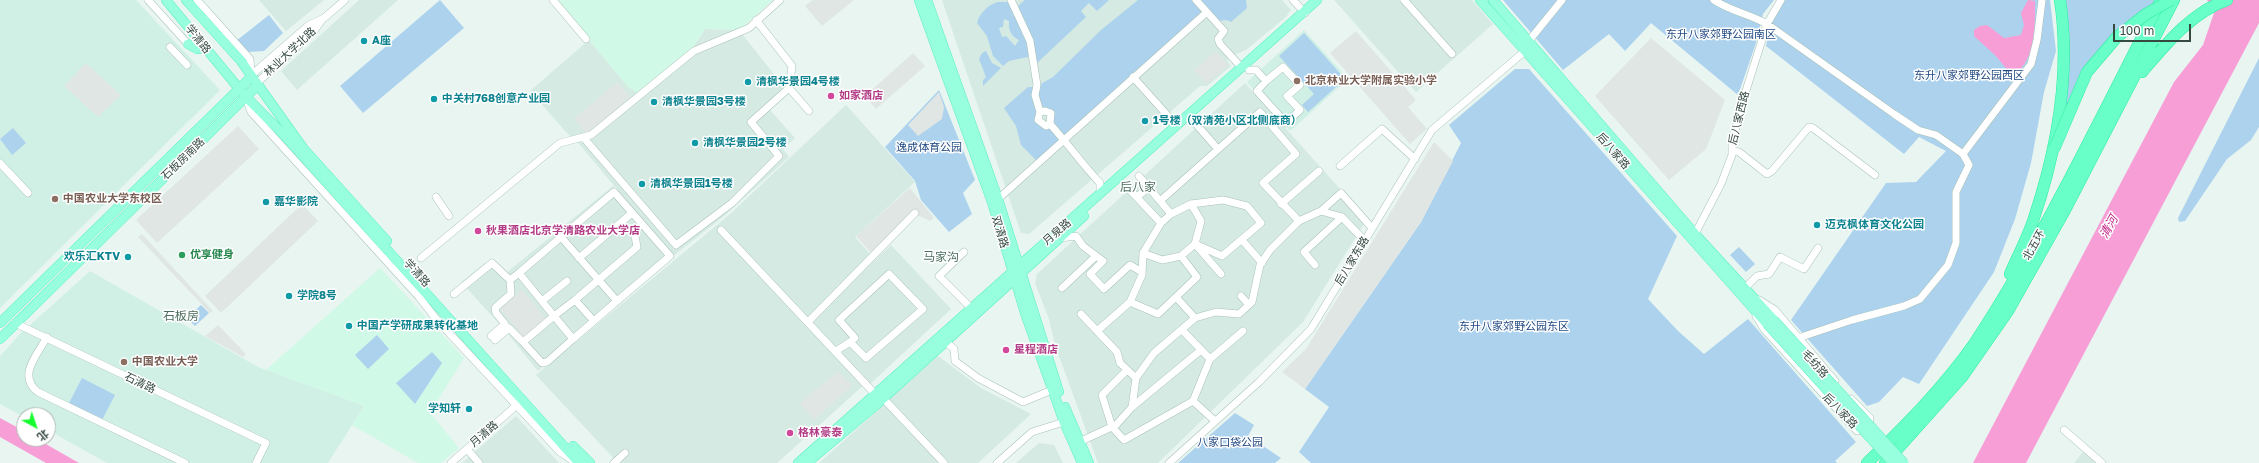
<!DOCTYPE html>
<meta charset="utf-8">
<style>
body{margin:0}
#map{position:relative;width:2259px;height:463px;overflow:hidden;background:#e8f5f1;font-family:"Golos Text","Noto Sans SC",sans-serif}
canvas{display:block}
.north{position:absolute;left:16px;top:407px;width:40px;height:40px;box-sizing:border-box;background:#fff;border:1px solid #aeb7b3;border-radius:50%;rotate:140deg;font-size:11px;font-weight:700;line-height:16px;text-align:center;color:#354a41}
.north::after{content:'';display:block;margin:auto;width:14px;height:18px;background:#15ff30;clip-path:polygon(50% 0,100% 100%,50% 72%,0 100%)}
.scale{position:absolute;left:2113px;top:24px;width:78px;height:18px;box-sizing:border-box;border:2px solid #354a41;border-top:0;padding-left:5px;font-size:12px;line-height:14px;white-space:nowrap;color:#354a41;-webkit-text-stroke:3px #fff;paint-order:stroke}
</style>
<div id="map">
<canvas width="2259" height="463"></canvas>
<div class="north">北</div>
<div class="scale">100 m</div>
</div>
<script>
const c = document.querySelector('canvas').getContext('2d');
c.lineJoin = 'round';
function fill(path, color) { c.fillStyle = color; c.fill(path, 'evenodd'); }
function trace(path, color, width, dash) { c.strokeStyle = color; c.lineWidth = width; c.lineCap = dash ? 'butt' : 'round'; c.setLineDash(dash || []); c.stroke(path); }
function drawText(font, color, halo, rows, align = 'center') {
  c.font = font + ' "Golos Text","Noto Sans SC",sans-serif'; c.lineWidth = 3; c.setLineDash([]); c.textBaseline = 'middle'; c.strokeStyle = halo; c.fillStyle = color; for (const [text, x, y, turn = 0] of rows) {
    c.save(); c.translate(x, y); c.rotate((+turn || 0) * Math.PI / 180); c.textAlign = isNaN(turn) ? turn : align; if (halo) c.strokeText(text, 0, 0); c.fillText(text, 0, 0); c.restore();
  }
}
fill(new Path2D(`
 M259,0H324L286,31Z
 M359,0H398L297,90L281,71Z
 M942,0H1282L1291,10L1286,17L1246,50L1232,56L1227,61L1231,66L1207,86H1200L1029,234L1021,233Z
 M1334,0H1472L1493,24L1416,92Z
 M705,29L739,30L788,92L770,110L795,138L783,149L789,157L723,217L673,256L580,145L566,132L530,91L589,40L629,88L693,47Z
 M1245,83L1367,219L1303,322L1158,463H1098L1055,345L1049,319L1035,283L1037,274Z
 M846,105L915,182L855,237L870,254L803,322L865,384L777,463H618L536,375L729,215Z
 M613,186L673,258L538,371L503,328L461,282L485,263L493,261L506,273Z
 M891,245L951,309L870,384L811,320Z
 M938,356L981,388L1031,414L978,463H819Z
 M516,416L559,463H462Z
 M1039,443L1054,445L1063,463H1016Z
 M2083,452L2096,463H2074Z`), '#d5eae3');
fill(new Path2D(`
 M556,0H773L739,30L705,29L693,47L638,93L629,88Z
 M380,268L464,358L430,413L459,448L441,463H418L352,425L364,406L266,370Z`), '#d1f9e7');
fill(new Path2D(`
 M0,0H136L220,90L0,308Z
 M1304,30L1348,79L1290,131L1247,82Z
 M90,271L258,367L364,406L328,463H107L48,430V415H24V417L0,404V356L20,334Z`), '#d0f0e6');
fill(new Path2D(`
 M440,0L464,28L363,113L340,86Z
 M1025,0H1109L1097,11L1089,3L1081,11L1086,17L1037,63L1032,41L1018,6Z
 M1138,0H1192L1202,11L1066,136L1054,123V114L1042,110L1038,101L1039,85L1053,77L1101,30Z
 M1199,0H1246L1247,8L1231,22L1227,20L1217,21Z
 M1503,0H1774L1763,14L1756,43L1738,95L1651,23L1625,51L1609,34L1563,70Z
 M1784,0H2050L2056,51L2044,92L2031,163L2015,219L1994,272L1919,384L1903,377L1879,402L1867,406L1791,320L1886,183L1916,182L1946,151L1919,137L1904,154L1766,46L1772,19Z
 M2064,0H2156L2153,6L2133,20L2065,111Z
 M997,2H1008L1014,11L1011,17L1014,13L1026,42H1030L1032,56L1009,61L1003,66L993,56L987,36L977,23C979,14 988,5 997,2ZM1004,19L1009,21C1008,30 1011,36 1019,40L1015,46L1006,36L1002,37L999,28L1003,27Z
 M269,15L283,33L264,51L247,52L236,41Z
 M1304,33L1345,79L1308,112L1302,105L1314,94L1279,56Z
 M986,51L992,63L1001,68L983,86V80L986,77L979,59L982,53Z
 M2259,58V127L2251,140L2227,159L2185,221L2179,222L2178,218Z
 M1515,69H1529L1677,236L1648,299L1678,331L1704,354L1748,319L1856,442L1835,461L1837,463H1311L1299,452L1329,407L1305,389L1421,222L1461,143L1449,125Z
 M1028,87H1033L1039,112L1037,121L1039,126L1049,128L1060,140L1037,161L1021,145L1016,126L1004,108Z
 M939,90L975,180L963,193L972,214L949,232L921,200L915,181L885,147Z
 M13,128L26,143L12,155L0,139Z
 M1739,247L1755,264L1746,272L1730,255Z
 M201,305L209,313L195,326L187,318Z
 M377,335L389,349L368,369L355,355Z
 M432,352L442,363L415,404L396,383Z
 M82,378L115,395L102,420L69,403Z
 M1235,413L1254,425L1248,436L1281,458L1275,463H1178Z`), '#acd2ee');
fill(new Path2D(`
 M813,0H854L822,26L805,6Z
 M1356,31L1416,100L1408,107L1427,129L1410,144L1330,53Z
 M1651,38L1725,100L1706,149L1669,180L1595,96Z
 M1216,51L1228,65L1206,84L1194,70Z
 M913,53L925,66L876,109L865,96Z
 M86,63L121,95L98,117L64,86Z
 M617,82L630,97L587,134L574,119Z
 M939,92L944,107L942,119L918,136L908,125Z
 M238,126L259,149L157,243L136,220Z
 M1434,142L1453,161L1421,222L1305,389L1282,372L1306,349Z
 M910,188L934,218L930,221L913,213L872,254L856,236Z
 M302,204L318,221L221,313L205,296Z
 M142,234L213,311L210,313L138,237Z
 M522,290L546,319L524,337L500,309Z
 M218,325L246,354L243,357L205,336Z
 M838,371L852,386L814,420L800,403Z`), '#e0e6e3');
fill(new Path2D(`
 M2028,0L2035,1C2035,24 2036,61 2014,74L2009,72L1996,56L1974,36V30L1980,26L1987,25L2004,38L2021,35L2024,25L2021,13Z
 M2207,0H2259V23L2026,463H1973L2174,82L2203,45L2215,10Z
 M0,418L24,431V439H37L79,463H46L0,437Z`), '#f89ed6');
const minor = new Path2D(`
 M148,0L188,44
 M197,0L250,59L251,75
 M553,0L586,39
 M1011,0L1030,41L1037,85L1035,95L1040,112L1038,120L1046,126L1050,124C1068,144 1082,164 1100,183V194
 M1196,0L1224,31L1218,39L1220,44L1242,68
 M1293,0L1305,13
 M1404,0L1452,54
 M1714,0C1730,11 1750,14 1767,24L1894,114L1918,130L1936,135L1963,154L1969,165L1956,192V243L1948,265L1920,299L1904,306L1852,320L1798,338
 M1528,42L1562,0
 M170,47L187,65
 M1249,70H1256L1266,81L1283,67L1300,85L1287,96L1300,110L1286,123L1257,91L1266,81
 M251,77L256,71L309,25L324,18L345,0
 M1133,77L1177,126
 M257,86L259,81L314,31L322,20
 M789,88L809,111
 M246,98L251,112L419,297L437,320L560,452L575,462
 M1040,112L1045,111L1051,113L1050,124
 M1196,124L1217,148
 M583,137L676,245L732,203L779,156L751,122L789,88L792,66L756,20
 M1732,150L1739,152L1767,174L1772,171L1809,127L1813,128L1875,175
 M1963,154L2031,64L2037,40L2042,0
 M0,163L28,193
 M1340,166L1382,129L1415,159
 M1139,176L1171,214
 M1127,187L1161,223
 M436,197L449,216
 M1137,197L1149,187
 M998,199L1207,12
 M1160,201L1260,112L1296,154L1263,183L1299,221L1321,211L1342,217
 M1281,204L1319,171
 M1321,211L1341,193L1372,228
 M721,230L875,394
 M1695,234L1721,184L1732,155V142L1744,97L1767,24L1781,0
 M561,237L614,192L670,256L617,301
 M1060,238L1076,236L1083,246L1103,261L1090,274L1104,289L1130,265L1142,272
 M1242,240L1262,263
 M964,252L939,276L971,308
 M1143,253L1162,260L1181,256
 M421,258L555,147L560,143L591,135L694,51L749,28L780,0
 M579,258L632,213
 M1315,265L1304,252L1342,217L1364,240
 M519,273L561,237L617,301L595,320H593L575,300L554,316L573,339L547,362L542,363L523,342
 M1062,288L1096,256
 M1745,288L1757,276L1769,274L1780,257L1804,269L1818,248
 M454,294L492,263L510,280L519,273L554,316L523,342L509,328L495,340
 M1241,296L1249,305
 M1176,297L1195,318
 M575,300L637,247L634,231L642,224
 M1759,300L1775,310L1835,381
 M542,301L567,281
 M1130,302L1158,314L1197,277L1181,256L1195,244L1221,274
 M1081,314L1117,352L1120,363L1136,378
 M1756,316L1764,329L1857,431L1868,429L1870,418L1851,399
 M808,322L915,213
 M15,323L266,443L256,463
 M1182,330L1210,359L1243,331
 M1097,331L1130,302L1142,275L1143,253L1161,223L1171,214L1191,204L1223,200L1247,206L1261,223L1222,256L1195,244L1201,221L1191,204
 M491,336L505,324L496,313L495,308L511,294L510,280
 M47,337C37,355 17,376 38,392L185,463
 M573,339L595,320
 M946,342L954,349L955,361L978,378L1023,402L1052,390
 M836,351L850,342L866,358L923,309L889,274L839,320L855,338L850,342
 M1210,359L1193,401L1215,421
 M1127,370L1102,395L1112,427L1124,440L1193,401
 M883,398L944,463
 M1132,407L1201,350
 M2064,430L2102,463
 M1079,442L1116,425L1132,407L1136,378L1154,353L1195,318L1216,312L1239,314L1252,302L1260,265L1270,250L1299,221
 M467,449L479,463
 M451,463L517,405
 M614,463L625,453
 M997,463L1032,432L1064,422
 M1169,463L1259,382L1311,329L1432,130L1525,51`);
const major = new Path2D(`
 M166,0L246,97L282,133L579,463
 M186,0L241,61L303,148L387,241
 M919,0L992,202L1025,313L1064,422L1082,463
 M927,0L998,199L1059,392
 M1480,0L1767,324
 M1493,0L1695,234L1774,320
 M188,44L197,49L204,48
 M0,323L251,77
 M0,339L257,86
 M1065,407L1089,463
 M573,446L590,463
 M798,463L1317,0
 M807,463L876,405L1084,216`);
const highway = new Path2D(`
 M2142,72C2166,44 2192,12 2227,0
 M2010,274C2018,255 2028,237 2034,218C2057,149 2071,73 2060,0
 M1867,463C1905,426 1944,387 1974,344C2045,236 2100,118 2159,4
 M1885,463L1962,377L2008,311L2065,210L2174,0`);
trace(minor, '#a9c2b8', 8);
trace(major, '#5bf0be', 10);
trace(highway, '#29ee9e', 12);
trace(minor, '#fff', 7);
trace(major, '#97ffde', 9);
trace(highway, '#69ffc8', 11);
const majorBridge = new Path2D(`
 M1774,320L1904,463
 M1767,324L1893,463`);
const highwayBridge = new Path2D(`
 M2054,149L2087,72L2117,37L2146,14L2171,0`);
trace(majorBridge, '#5bf0be', 10, []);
trace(highwayBridge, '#29ee9e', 12, []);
trace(majorBridge, '#97ffde', 9);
trace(highwayBridge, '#69ffc8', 11);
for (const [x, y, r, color] of [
 [364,41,4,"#0f9aa8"],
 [1297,81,4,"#8d6e63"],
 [748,82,4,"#0f9aa8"],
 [831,96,4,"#d1479c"],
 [434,99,4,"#0f9aa8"],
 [654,102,4,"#0f9aa8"],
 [1145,121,4,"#0f9aa8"],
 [695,143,4,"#0f9aa8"],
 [642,184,4,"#0f9aa8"],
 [55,199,4,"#8d6e63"],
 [266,202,4,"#0f9aa8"],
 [1817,225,4,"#0f9aa8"],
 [478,231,4,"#d1479c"],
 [182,255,4,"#2e9e5b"],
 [128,257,4,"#0f9aa8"],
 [289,296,4,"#0f9aa8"],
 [349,326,4,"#0f9aa8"],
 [1006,350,4,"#d1479c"],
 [124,362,4,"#8d6e63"],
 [469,409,4,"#0f9aa8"],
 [790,433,4,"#d1479c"]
]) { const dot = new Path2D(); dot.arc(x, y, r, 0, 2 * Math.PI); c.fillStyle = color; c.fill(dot); trace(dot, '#fff', 1.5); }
drawText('11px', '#224a82', '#fff', [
 ["东升八家郊野公园南区",1721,35],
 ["东升八家郊野公园西区",1969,76],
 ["逸成体育公园",929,148],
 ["东升八家郊野公园东区",1514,327],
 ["八家口袋公园",1230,443]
]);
drawText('11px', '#354a41', '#fff', [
 ["学清路",198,39,51],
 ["林业大学北路",290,52,-43],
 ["后八家西路",1739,118,-76],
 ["后八家路",1613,151,49],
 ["石板房南路",183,159,-44],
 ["双清路",1000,232,74],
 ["月泉路",1057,232,-41],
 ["北五环",2034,245,-61],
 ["后八家东路",1352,261,-59],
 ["学清路",417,273,48],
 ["毛纺路",1815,364,48],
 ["石清路",140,383,26],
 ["后八家路",1840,411,46],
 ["月清路",484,434,-41]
]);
drawText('bold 11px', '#0d838f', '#fff', [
 ["A座",372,41],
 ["清枫华景园4号楼",756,82],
 ["中关村768创意产业园",442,99],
 ["清枫华景园3号楼",662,102],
 ["1号楼（双清苑小区北侧底商）",1153,121],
 ["清枫华景园2号楼",703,143],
 ["清枫华景园1号楼",650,184],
 ["嘉华影院",274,202],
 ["迈克枫体育文化公园",1825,225],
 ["欢乐汇KTV",120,257,"right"],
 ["学院8号",297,296],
 ["中国产学研成果转化基地",357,326],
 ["学知轩",461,409,"right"]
], 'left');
drawText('bold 11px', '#785e54', '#fff', [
 ["北京林业大学附属实验小学",1305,81],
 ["中国农业大学东校区",63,199],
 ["中国农业大学",132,362]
], 'left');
drawText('bold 11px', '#b23c85', '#fff', [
 ["如家酒店",839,96],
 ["秋果酒店北京学清路农业大学店",486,231],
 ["星程酒店",1014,350],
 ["格林豪泰",798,433]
], 'left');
drawText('bold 11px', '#27864d', '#fff', [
 ["优享健身",190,255]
], 'left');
drawText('12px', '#4b6e5f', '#fff', [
 ["后八家",1138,187],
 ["马家沟",941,257],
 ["石板房",181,316]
]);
drawText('italic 12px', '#c12284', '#fff', [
 ["清河",2109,227,-61]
]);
</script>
